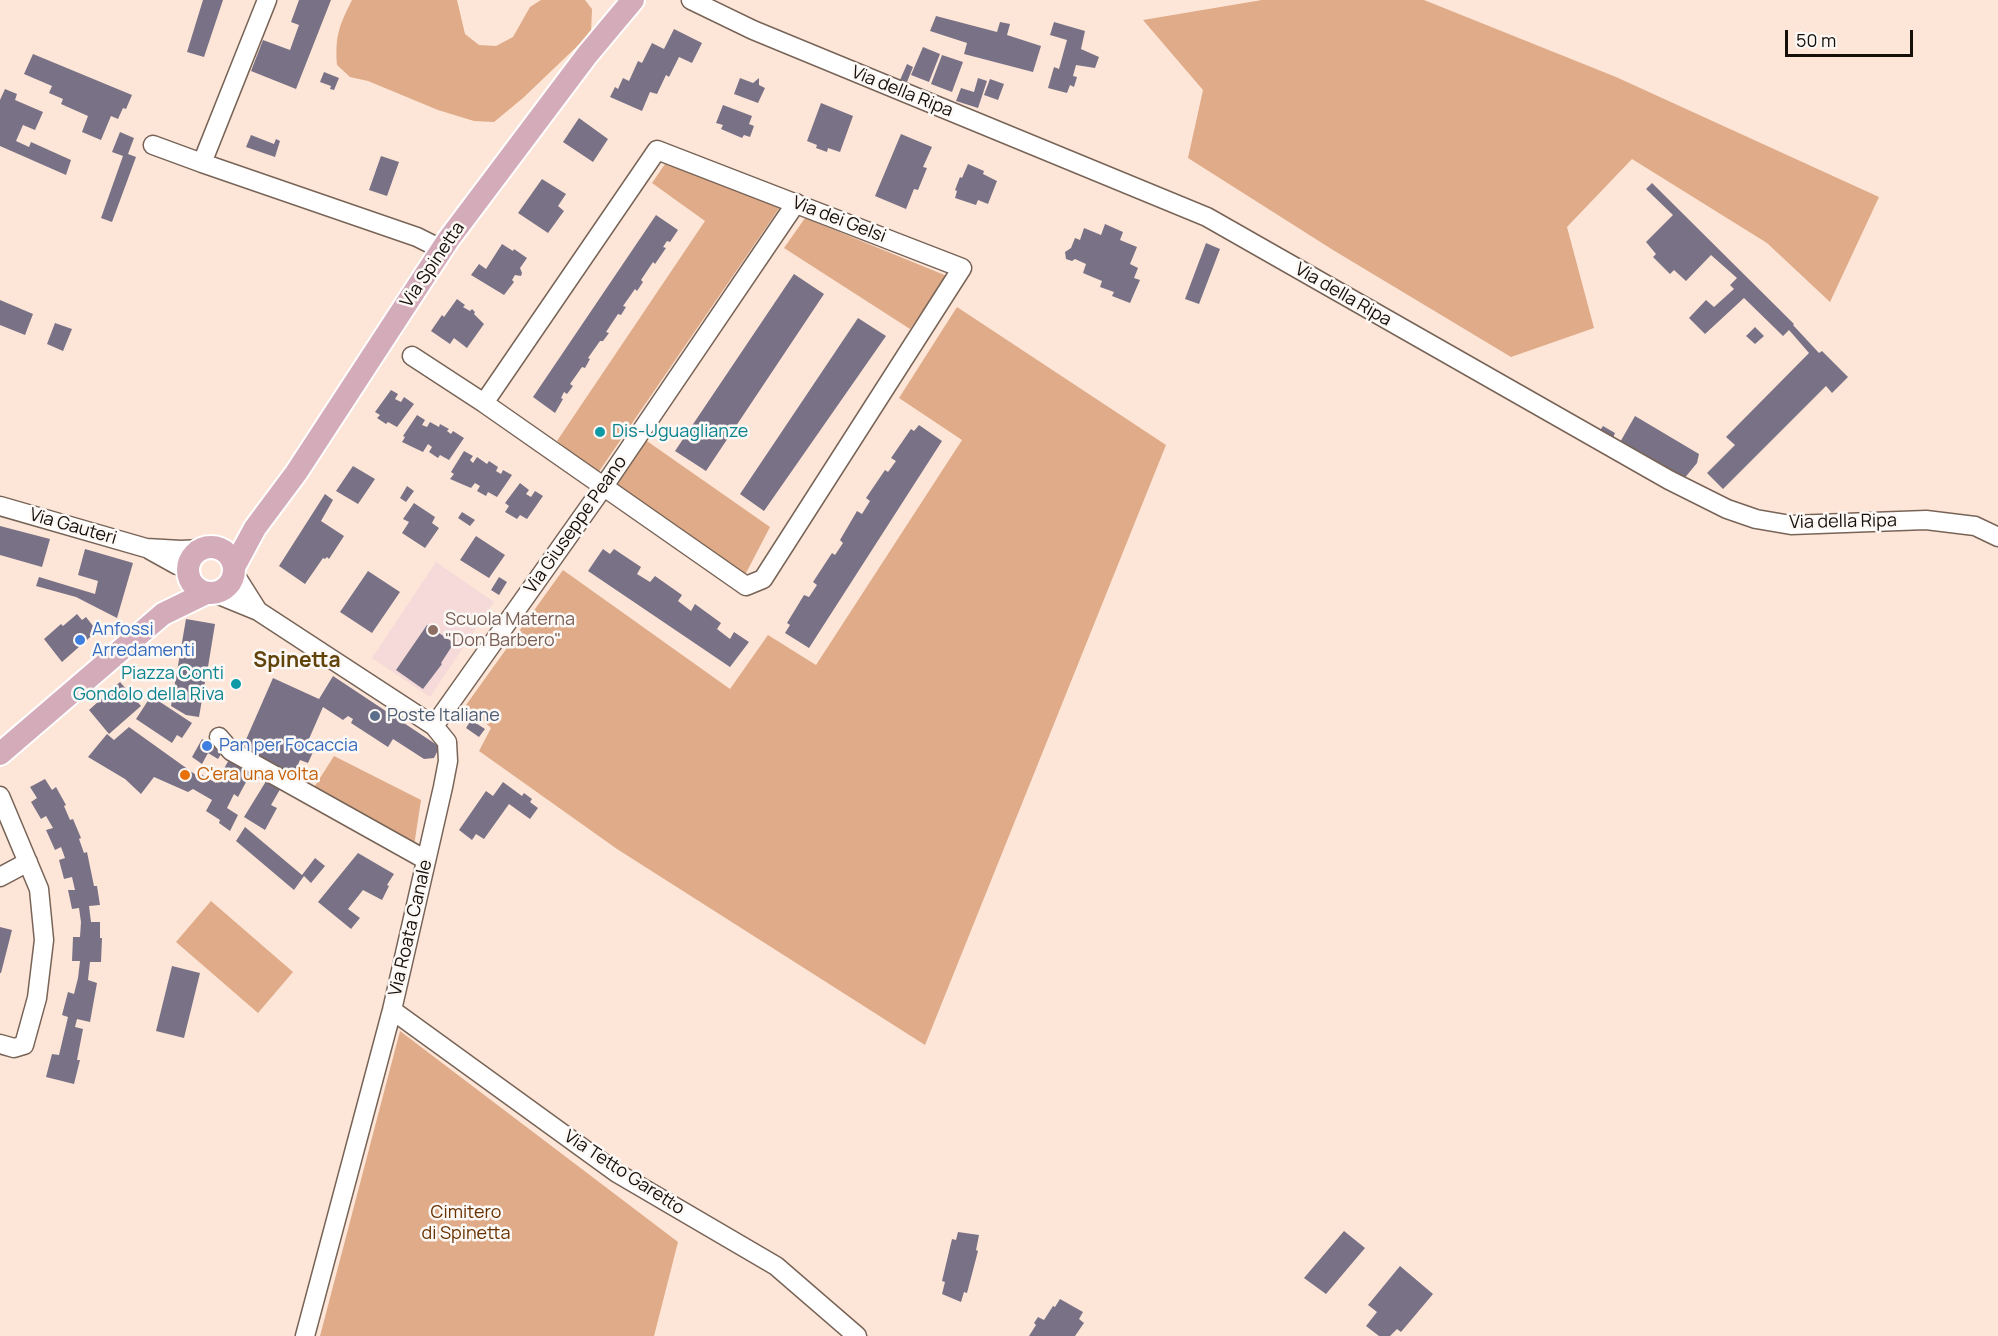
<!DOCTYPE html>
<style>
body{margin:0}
#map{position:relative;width:1998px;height:1336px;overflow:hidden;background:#fde6d8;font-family:Manrope,sans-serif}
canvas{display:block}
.scale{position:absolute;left:1785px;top:30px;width:128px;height:27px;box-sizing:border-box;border:3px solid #150e09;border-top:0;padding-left:8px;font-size:18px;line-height:21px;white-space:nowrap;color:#150e09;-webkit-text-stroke:4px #fcf8f5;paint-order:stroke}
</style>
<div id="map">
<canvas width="1998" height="1336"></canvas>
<div class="scale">50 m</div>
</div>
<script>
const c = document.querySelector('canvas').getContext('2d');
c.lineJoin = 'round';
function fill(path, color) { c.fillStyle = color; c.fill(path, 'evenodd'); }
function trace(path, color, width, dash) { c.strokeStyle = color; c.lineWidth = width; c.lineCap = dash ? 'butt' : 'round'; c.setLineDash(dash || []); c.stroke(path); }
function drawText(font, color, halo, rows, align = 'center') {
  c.font = font + ' Manrope,sans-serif'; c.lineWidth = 5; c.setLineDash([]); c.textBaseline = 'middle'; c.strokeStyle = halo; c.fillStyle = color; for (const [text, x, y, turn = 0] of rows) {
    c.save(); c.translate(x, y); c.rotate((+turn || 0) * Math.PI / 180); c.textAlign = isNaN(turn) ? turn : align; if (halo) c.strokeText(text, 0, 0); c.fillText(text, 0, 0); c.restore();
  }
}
fill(new Path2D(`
 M436,562L494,602L430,697L372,658Z`), '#f5dad9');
fill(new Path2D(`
 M352,0H457L465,34L479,45L496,46L513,37L530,7L541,0H585L592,9L591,33L523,98L494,122L474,121L438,110L368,81L350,77L337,65C335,36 339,26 352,0Z
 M1262,0H1424L1616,77L1879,197L1830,302L1767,243L1632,159L1567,227L1594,328L1511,357L1333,250L1188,158L1203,90L1143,20Z
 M665,164L780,207L598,473L557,441L705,221L652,183Z
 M805,218L947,276L910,329L784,248Z
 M957,307L1166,445L925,1045L617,849L479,751L491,728L466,705L563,570L730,689L768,635L816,665L962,440L899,398Z
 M644,439L770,527L745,575L611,484Z
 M334,756L421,800L414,846L313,789Z
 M211,901L293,972L258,1013L176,942Z
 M400,1031L678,1242L654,1336H320Z`), '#dfab88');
fill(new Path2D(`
 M203,0H223L204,57L187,52Z
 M299,0H331L296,89L251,71L263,40L290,50L299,25L291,22Z
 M936,16L997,32L1000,22L1010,24L1007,35L1041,46L1033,72L964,54L967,43L930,31Z
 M1054,22L1085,31L1081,49L1099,57L1095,68L1076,65L1073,76L1077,77L1074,87L1070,85L1067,93L1048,88L1054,67L1059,69L1067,40L1050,35Z
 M674,29L702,43L692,63L679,57L669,77L666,75L657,94L650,92L642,111L610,97L615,87L618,89L623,78L629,81L638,61L642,63L652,43L664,49Z
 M923,47L940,54L929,82L911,75Z
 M33,54L132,95L126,109L123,108L118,119L111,116L101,140L82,132L88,116L61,104L63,99L49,93L52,86L24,74Z
 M942,55L963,62L952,92L931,84Z
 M907,64L913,67L907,82L900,80Z
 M324,72L339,78L334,90L330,89L331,86L320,82Z
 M740,78L753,83L759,78V85L765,88L758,103L734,94Z
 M978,78L987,81L978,108L956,101L961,88L974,92Z
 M990,79L1004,84L998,100L984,95Z
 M5,89L17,94L15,100L43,112L35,130L23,125L16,141L29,147L31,142L71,160L66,175L0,146V100Z
 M821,103L853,116L840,152L828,148L827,152L816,148L817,145L807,141Z
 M723,105L752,116L749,124L754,126L750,137L744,135L742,138L721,129L723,125L716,123Z
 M579,118L608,139L593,162L563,142Z
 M120,132L134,138L128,154L136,157L112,222L101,218L123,156L112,152Z
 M901,134L932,147L923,167L927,168L918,190L914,189L906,209L875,196Z
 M251,135L274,144L276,139L280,141L275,157L246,147Z
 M381,156L399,162L387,196L369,190Z
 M968,164L984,171L983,174L997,181L988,204L978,200L976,205L955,198L957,191L955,190L960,177L962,178Z
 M542,179L566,194L558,206L564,211L548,233L518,213Z
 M1652,183L1794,324L1793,325L1819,353L1822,351L1848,377L1832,393L1826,386L1723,489L1707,473L1735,445L1726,437L1809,353L1789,330L1783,336L1744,298L1705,334L1689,318L1706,300L1714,307L1734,289L1730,285L1737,278L1711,255L1686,281L1674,270L1670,274L1653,257L1656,254L1646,242L1673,215L1646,189Z
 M656,215L678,230L670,242L667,241L663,247L666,248L655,264L653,262L641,280L643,282L637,291L635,289L623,306L626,307L621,315L618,314L606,332L609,333L603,341H600L588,358L590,359L585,368L582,367L570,384L573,386L567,394L564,392L561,398L563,399L555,413L533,397Z
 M1105,224L1123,232L1120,240L1137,247L1130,264L1138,268L1134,278L1140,280L1130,303L1112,296L1114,292L1100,287L1102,281L1083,273L1086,264L1075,259L1072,261L1066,259L1065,252L1071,248L1075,238L1080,240L1084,228L1101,235Z
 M1206,243L1220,249L1199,304L1185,299Z
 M502,244L513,251L514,249L527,258L520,268L522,273L521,276L515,275L512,280L514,282L504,295L471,275L479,264L486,269Z
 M794,274L824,294L706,471L675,451Z
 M457,299L465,305L463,307L470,311L472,309L475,312L474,314L484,324L467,348L454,338L450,344L431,331L442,315L444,317Z
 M0,300L33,314L25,335L0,325Z
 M858,318L886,336L764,511L740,494Z
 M55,323L72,329L63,351L47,344Z
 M1755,327L1764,336L1755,344L1746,336Z
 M391,390L398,394L395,399L401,402L404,397L414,404L397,427L388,422L386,424L377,418L380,415L375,412Z
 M417,415L425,420L422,425L427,427L430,422L439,427L440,424L449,429L447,431L451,434L453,431L464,438L449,460L440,455L438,458L429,452L432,447L428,444L423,452L402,442L405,437L403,436Z
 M1635,416L1699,454L1697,463L1683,480L1619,444Z
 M919,425L942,441L809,648L785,633L790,625L787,623L804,595L809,597L817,585L813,582L832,553L835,555L843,543L840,540L857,511L862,514L870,501L866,498L885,470L888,472L896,461L891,458L911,429L914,431Z
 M1603,426L1615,433L1612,440L1599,432Z
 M464,451L473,456L470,460L473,463L477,457L487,464L489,461L498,467L496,471L501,474L503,470L512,475L497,497L488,492L486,496L477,491L480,486L475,483L471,488L450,479L454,474L451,472Z
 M353,466L375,479L358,504L336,491Z
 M520,483L529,490L526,494L531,497L535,491L543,496L527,519L520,515L517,519L505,512L509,506L505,503Z
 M407,486L414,491L406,502L400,498Z
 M325,494L333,500L321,521L344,536L329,559L327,557L325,559L323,558L305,584L279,566Z
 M414,503L435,517L432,523L439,528L425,548L402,533L409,522L403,519Z
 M462,512L475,520L470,526L458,518Z
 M0,526L50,539L42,567L0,555Z
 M476,536L505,555L489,578L460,560Z
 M85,549L133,563L117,618L76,597L36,586L39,577L95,594L98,581L78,575Z
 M603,549L610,554L614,549L641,567L637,574L650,582L655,576L682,595L678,601L691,611L695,604L721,623L717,629L730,639L734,632L749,642L730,667L588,571Z
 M368,571L400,592L372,633L340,612Z
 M499,577L507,582L499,595L491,590Z
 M77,614L82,620L86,617L97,631L62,662L44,639L61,624L63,626Z
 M186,619L215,624L208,667H205L203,681L205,682L199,717L186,715L171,706Z
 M427,625L454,643L441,663L442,664L423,689L396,670Z
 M333,676L437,745L438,750L434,758L424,759L393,739L388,747L351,723L353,719L348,716L343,720L323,707L305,748L313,752L308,763L300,760L292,778L241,751L273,678L319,699Z
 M120,682L141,706L109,734L89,710Z
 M151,696L192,723L182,738L177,735L172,743L136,719Z
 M471,720L485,729L479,737L466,728Z
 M129,727L196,775L197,772L216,783L231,756L253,769L238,797L234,794L227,808L238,815L230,831L219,823L220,820L206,811L212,800L193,789L188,792L154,777L141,794L125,779L88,757L107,734L114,740Z
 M202,739L223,751L218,759L208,753L202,764L192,757Z
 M268,778L282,786L271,805L277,808L265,830L244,817Z
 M45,779L52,790L56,787L66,805L64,806L70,820L73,819L81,838L79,839L84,853L87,852L94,886H97L100,905L89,906L91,922H100V938H102L101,962H90L88,980L97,983L90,1022L77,1019L75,1027L83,1029L77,1060H80L74,1084L46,1077L52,1054L59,1055L68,1017L62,1015L68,992L74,994L78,978L80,961H72L73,937H80L81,922L79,908L72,909L68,890H75L72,877L64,879L59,860L65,858L61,847L55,850L46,830L53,828L46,816L41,819L31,802L37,798L30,787Z
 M503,782L522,796L524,793L532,799L530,802L538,808L530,819L509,804L484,839L476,834L472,840L459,830L486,791L493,796Z
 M245,827L302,875L315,858L325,866L311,883L304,876L294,890L236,841Z
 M358,853L394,874L387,885L389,886L382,900L363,890L348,909L360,918L351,929L318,902Z
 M0,927L12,930L1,973H0Z
 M172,966L200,973L184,1038L156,1031Z
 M1344,1231L1365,1248L1326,1294L1304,1278Z
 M958,1232L979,1235L976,1250L978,1251L967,1293L964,1292L961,1302L942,1294L945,1282L942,1281L952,1239L956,1240Z
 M1400,1266L1433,1294L1401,1332L1397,1329L1390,1336H1379L1366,1326L1377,1312L1368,1305Z
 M1060,1299L1083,1312L1079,1319L1084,1323L1075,1336H1029L1036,1325L1034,1323L1038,1317L1044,1320L1053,1306L1055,1307Z`), '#797185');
const minor = new Path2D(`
 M267,0L202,163L417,237L443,250
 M691,0L753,30L1207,217L1669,480L1727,509L1756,519L1791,525L1926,520L1975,526L1998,537
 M153,145L202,163
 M412,356L484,403L746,586L763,579L962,268L657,150L484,403
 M0,506L146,548L181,550L202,549
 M150,550L177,565L188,569
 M234,573L258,611
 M214,593L258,611L434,726L447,742L448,761L443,787L392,1010L305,1336
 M434,726L604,486L796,203
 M219,737L231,751L426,860
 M0,796L39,889L44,940L37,998L24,1045L14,1048L0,1044
 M0,877L28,862
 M392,1010L617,1173L776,1266L857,1336`);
const major = new Path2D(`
 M188 570a23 23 0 1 1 46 0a23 23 0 1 1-46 0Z
 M234,567L255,528L296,473L448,240L587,55L633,0
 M0,754L163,614L206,593`);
trace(minor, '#786457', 21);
trace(major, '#fff', 26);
trace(minor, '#fff', 18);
trace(major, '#d4abb9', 22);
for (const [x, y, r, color] of [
 [600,432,6,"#0f9aa8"],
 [433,630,6,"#8d6e63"],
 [80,640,6,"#3f7fe0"],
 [236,684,6,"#0f9aa8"],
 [375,716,6,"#5c6f8a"],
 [207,746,6,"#3f7fe0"],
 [185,775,6,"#e8710a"]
]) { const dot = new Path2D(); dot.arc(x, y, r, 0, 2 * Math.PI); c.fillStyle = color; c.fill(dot); trace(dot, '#fcf8f5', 2); }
drawText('18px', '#150e09', '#fcf8f5', [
 ["Via della Ripa",902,92,22],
 ["Via dei Gelsi",839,220,21],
 ["Via Spinetta",433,265,-56],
 ["Via della Ripa",1343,295,30],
 ["Via della Ripa",1843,522,-1],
 ["Via Giuseppe Peano",576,525,-55],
 ["Via Gauteri",73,527,16],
 ["Via Roata Canale",411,928,-77],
 ["Via Tetto Garetto",624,1173,33]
]);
drawText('18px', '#0d838f', '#fcf8f5', [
 ["Dis-Uguaglianze",612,432],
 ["Piazza Conti",224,674,"right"],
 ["Gondolo della Riva",224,695,"right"]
], 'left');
drawText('18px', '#785e54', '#fcf8f5', [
 ["Scuola Materna",445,620],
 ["\"Don Barbero\"",445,641]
], 'left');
drawText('18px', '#366cbe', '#fcf8f5', [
 ["Anfossi",92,630],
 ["Arredamenti",92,651],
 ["Pan per Focaccia",219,746]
], 'left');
drawText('18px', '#4e5e75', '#fcf8f5', [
 ["Poste Italiane",387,716]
], 'left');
drawText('18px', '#c56008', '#fcf8f5', [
 ["C'era una volta",197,775]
], 'left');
drawText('18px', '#683100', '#fcf8f5', [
 ["Cimitero",466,1213],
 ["di Spinetta",466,1234]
]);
drawText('bold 21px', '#62440b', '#fcf8f5', [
 ["Spinetta",297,661]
]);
</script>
